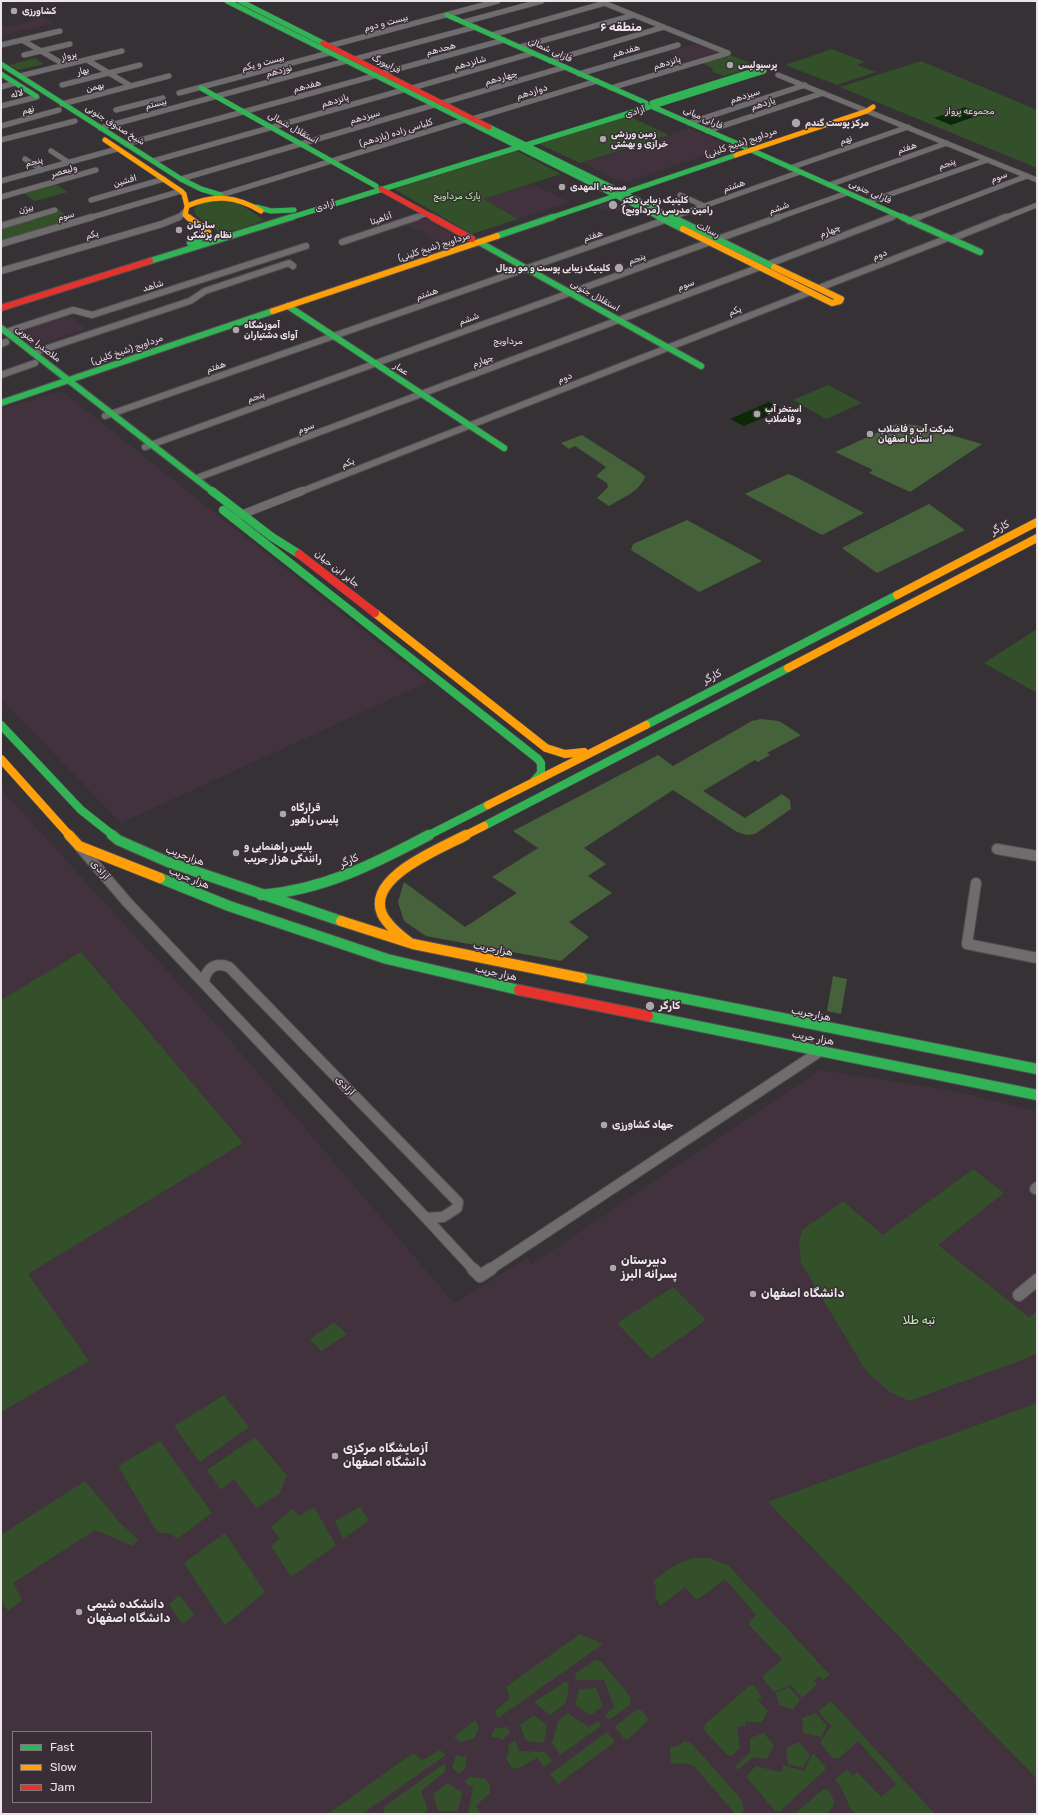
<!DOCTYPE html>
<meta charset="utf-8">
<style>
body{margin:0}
#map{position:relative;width:1038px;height:1815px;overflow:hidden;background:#363135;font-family:Rubik,sans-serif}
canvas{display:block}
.frame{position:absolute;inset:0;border:2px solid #ece5ea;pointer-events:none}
.legend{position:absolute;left:12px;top:1731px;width:140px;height:72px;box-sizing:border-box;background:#392e36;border:1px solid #81777e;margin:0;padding:5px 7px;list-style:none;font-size:12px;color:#ece5ea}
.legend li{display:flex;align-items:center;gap:8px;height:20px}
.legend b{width:20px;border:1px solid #81777e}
</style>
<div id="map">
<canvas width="1038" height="1815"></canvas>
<div class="frame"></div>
<ul class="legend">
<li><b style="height:5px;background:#30b455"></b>Fast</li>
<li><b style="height:5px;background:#ff9f0a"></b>Slow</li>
<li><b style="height:5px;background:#e5322d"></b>Jam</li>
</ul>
</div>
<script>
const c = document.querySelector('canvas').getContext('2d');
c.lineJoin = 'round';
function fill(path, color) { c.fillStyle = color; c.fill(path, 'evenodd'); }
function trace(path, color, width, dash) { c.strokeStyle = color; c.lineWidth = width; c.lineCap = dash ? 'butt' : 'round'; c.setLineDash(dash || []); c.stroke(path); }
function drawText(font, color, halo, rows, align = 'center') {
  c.font = font + ' Rubik,"Noto Sans Arabic",sans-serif'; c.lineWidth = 3; c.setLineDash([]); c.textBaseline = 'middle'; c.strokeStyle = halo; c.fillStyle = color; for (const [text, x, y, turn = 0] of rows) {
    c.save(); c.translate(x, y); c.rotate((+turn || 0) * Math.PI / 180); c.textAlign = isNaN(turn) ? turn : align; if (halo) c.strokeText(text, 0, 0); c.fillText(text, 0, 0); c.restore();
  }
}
fill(new Path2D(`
 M42,17L53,23L1,36V24L8,27Z
 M697,43L722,53L691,62L666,52Z
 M690,128L728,145L727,148L626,182L619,181L582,163Z
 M532,184L570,202L518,219L482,199Z
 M605,203L621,204L629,207L621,211H605L597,208Z
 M419,219H426L452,234L449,241L445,243L437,239L433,240L423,234L427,232L420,229L416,230L405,224Z
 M67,314L86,329L30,348L13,335L24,332L21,329Z
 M57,392L64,393L428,682L121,823L1,699V409Z
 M1,789L224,1033L454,1303L527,1258L532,1264L541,1258L820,1070L955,1091L1037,1111V1814H1ZM13,1732H151V1802H13Z`), '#41323d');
fill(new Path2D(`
 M832,49L865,62L857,65L876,72L837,85L785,65Z
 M730,55L758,66L724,76L711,71L714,69L702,63Z
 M35,58L44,64L18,70L9,65Z
 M921,61L1037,110V168L840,87Z
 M626,115L669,135L580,163L537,143Z
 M517,151L561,174L483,199L518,219L472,234L394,189Z
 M55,184L68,192L35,201L23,193Z
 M223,199L237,202L264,220L243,228L219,233L196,215L194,210C198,200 214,200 223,199Z
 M59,210L75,222L1,242V227Z
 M828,385L862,403L826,419L793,400Z
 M1037,629V693L984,663Z
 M81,952L243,1143L28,1274L89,1361L1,1412V1000Z
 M973,1169L1004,1193L938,1245L1029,1317L1037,1311V1353L1025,1359L909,1401L890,1392L866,1371L801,1263L799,1244L802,1230L843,1201L883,1235Z
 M673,1287L706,1320L651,1359L617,1323Z
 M334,1322L347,1334L321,1351L310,1339Z
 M224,1395L249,1427L200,1462L174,1426Z
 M1037,1403V1779L768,1502Z
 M255,1437L287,1476L279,1494L256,1508L234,1479L221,1490L207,1470Z
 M160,1441L212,1513L177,1539L171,1534L157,1532L118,1466Z
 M85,1481L120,1523L139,1540L132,1546L95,1530L13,1583L22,1600L8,1611L1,1601V1535Z
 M314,1507L336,1545L291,1577L271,1546L280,1539L271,1527L292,1509L299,1516Z
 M360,1507L369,1520L343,1539L335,1521Z
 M225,1533L265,1592L225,1625L184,1563Z
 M694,1558H709L728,1565L830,1675L823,1680L820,1676L814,1680L817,1684L802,1698L791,1685L774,1692L766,1683L762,1677L782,1659L748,1624L756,1615L725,1579L697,1600L685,1587L660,1606L655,1596L656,1588L653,1581C666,1571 677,1562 694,1558Z
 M179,1595L195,1615L182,1624L169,1604Z
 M580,1634L603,1644L498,1718L495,1711L509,1699V1693L506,1687Z
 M595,1660L601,1661L631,1698L630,1705L609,1720L605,1715L614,1707L604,1680H576L575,1674Z
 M566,1681L569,1686L566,1703L550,1715L534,1702Z
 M754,1685L762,1698L757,1700L768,1711L761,1723L746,1721L745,1726L737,1727L740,1748L731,1756L727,1755L704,1730L705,1724L749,1686Z
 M789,1687L800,1699L793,1710L779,1705L776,1693Z
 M596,1688L603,1706L591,1715L575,1705L579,1689Z
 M831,1701L935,1814H856C846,1806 846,1791 835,1780L847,1769L853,1776L857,1772L881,1797L896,1784L858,1741L838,1759L832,1757L820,1743L831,1726L818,1711Z
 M638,1709L642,1711L649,1720L628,1739H624L615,1726Z
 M568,1713L589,1727L598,1721L601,1726L560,1755L552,1743L558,1721Z
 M816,1713L827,1726L821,1737L803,1733L802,1718Z
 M534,1715L547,1725L544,1743L526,1741L520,1725Z
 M475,1720L479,1728L474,1739L461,1742L454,1737Z
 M508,1727L510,1733L502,1740L500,1738L490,1737L495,1728Z
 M607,1732L615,1742L558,1784L550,1774Z
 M764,1733L774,1746L767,1759L753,1757L738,1770L735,1766L750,1752V1738Z
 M515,1740L519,1751L545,1752L553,1761L544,1767L537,1758L519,1768H512L506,1758L509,1751L508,1746Z
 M683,1742H689L693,1745L742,1800L744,1810L740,1814H734L732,1810L694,1766L683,1763L671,1764L670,1747L678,1746Z
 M799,1742L810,1755L803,1768L788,1764L786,1748Z
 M440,1750L446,1755L362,1814H328L413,1753L422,1760Z
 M813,1753L825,1766V1770L780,1811H775L747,1778L748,1774L756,1766L779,1772L783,1770V1765L804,1771Z
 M456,1755L467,1757L465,1769L459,1774L452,1768Z
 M445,1763V1772L421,1791L428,1810L423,1814L384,1813L385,1806Z
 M471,1776L475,1778H484L490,1784V1793L476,1806L481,1814L468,1813L473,1788L464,1782Z
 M447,1783L462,1792L458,1811H438L433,1794Z
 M824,1789L829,1790C835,1803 837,1804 826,1814H794Z`), '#33502a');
fill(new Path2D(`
 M896,424L916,425L982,444L910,492L869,473L873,470L835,452Z
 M582,435L640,472L645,476C642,490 621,499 609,506L597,498L608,487L607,483L596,476L606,467L575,446L569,449L561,443Z
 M788,474L794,476L864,513L822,535L745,494Z
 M929,504L965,530L877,573L842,548Z
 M687,520L762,561L699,592L631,550L633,544Z
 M761,719L779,721L801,735L767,753L770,755L758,762L755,760L703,791L745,818L782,794L790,800L791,809L755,834L746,835L737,832L673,790L584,848L606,864L588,876L612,893L569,922L589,937L561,961L426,936L404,921L398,902L404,882L465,927L517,893L492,877L538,848L513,831L658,755L673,766L752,721Z
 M833,976L847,979L841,1014L827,1011Z`), '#45623b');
fill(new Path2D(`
 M965,107L982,114L951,125L934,118Z
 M769,402L783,409L744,426L730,419Z`), '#0a2905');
const streetFar4 = new Path2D(`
 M599,1L728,53
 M464,22L542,1
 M492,35L605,3
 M22,40L65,65
 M1,45L60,31
 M329,46L498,1
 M520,47L634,15
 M24,55L70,44
 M355,59L475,27
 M87,60L131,86
 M550,61L664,27
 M383,73L504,40
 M579,74L678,45
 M778,75L1037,180
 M20,76L122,51
 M62,85L140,65
 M1,87L15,83
 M412,88L533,53
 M611,88L728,53
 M179,93L329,53
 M442,103L565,67
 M62,104L169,76
 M1,106L37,97
 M116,110L163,98
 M472,119L597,81
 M689,123L805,85
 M1,126L59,110
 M100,128L346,61
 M707,131L823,93
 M1,140L75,121
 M126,144L374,76
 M51,151L68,162
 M25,159L42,170
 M153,161L403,90
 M790,168L908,127
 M181,179L434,105
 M1,181L117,149
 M829,185L947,143
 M221,195L465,120
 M680,195L704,206
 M1,197L96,170
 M91,200L164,179
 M868,202L987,160
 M673,217L800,172
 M28,218L55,210
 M89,218L181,191
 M178,218L185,211
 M414,218L426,214
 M777,218L847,193
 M889,218L897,215
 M917,218L1027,176
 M1004,218L1037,205`);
const streetFar3 = new Path2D(`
 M909,221L919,217
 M1,226L31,217
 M718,239L779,217
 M951,239L1006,217
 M342,242L417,217
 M1,244L92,217
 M769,264L892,217
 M1,271L162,224L179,217
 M819,288L948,238
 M6,332L73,310L92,315L306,246
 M1,344L6,342
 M33,353L190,301L205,291L289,263L293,266
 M1,375L35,363
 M105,416L665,220
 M145,447L710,242
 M197,478L760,267
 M300,492L810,292`);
const streetFar2 = new Path2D(`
 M233,518L302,491`);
const streetFar1 = new Path2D(`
 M79,846L127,902L426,1218L443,1217L457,1208L458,1202L229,967C216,962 207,967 204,981
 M997,849L1037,856
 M976,883L967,944L1037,958
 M1035,1189L1037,1187
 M426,1218L474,1270
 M489,1270L822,1050`);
const street = new Path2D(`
 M473,1269L480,1276L491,1269
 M1019,1295L1037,1280`);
const fastFar3 = new Path2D(`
 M227,1L661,218
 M240,1L323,43
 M447,15L646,103
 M1,64L181,179L201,189L221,195
 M1,74L36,96
 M201,88L376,186
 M652,103L757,70L764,71L656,105
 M653,107L745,147
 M489,127L674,218
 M751,150L904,218
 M256,207L271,211L294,210
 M289,218L649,107
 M550,218L736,155`);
const fastFar2 = new Path2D(`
 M659,217L683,229
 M672,217L774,267
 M902,217L980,252
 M497,236L553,217
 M479,242L701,366
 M190,243L199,240L203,235L202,228
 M150,261L292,217
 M288,306L504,448
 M1,328L213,492
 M1,403L273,311`);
const fastFar1 = new Path2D(`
 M212,491L272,537L299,554
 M223,510L538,759L541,763V773L534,781
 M1,725L81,810L114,836
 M646,725L897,595
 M484,826L788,668
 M427,836L488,805`);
const fast = new Path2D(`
 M112,835L118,840L168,862L341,921
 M160,878L229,906L387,959L519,990
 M261,895C323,890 374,864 429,835
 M582,978L1037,1069
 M648,1016L1037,1095`);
const slowFar3 = new Path2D(`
 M105,140L181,191L184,194L187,206
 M736,155L867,111L873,107
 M189,218L185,215L187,206C214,194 236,196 261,211`);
const slowFar2 = new Path2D(`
 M188,217L208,232
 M683,229L832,303L840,301L841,299L774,267
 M273,311L497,236`);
const slowFar1 = new Path2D(`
 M897,595L1037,522
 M375,613L546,748L565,754L584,752
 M788,668L1037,538
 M1,759L70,836
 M488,805L646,725
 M464,836L484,826`);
const slow = new Path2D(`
 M69,835L79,846L160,878
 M341,921L413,944L582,978
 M410,943C400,935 388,926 382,914C366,877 440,849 466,835`);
const jamFar3 = new Path2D(`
 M323,43L489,127
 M381,189L434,218`);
const jamFar2 = new Path2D(`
 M432,217L472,239
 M1,308L150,261`);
const jamFar1 = new Path2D(`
 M299,554L375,613`);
const jam = new Path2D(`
 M519,990L648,1016`);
trace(streetFar4, '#524f51', 6);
trace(streetFar3, '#524f51', 8);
trace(streetFar2, '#524f51', 9);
trace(streetFar1, '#524f51', 12);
trace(street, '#524f51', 14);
trace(fastFar3, '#524f51', 6);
trace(fastFar2, '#524f51', 8);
trace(fastFar1, '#524f51', 9);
trace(fast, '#524f51', 12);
trace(slowFar3, '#524f51', 6);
trace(slowFar2, '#524f51', 8);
trace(slowFar1, '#524f51', 9);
trace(slow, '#524f51', 12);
trace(jamFar3, '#524f51', 6);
trace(jamFar2, '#524f51', 8);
trace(jamFar1, '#524f51', 9);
trace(jam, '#524f51', 12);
trace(streetFar4, '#6f6c6e', 5);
trace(streetFar3, '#6f6c6e', 6);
trace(streetFar2, '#6f6c6e', 8);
trace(streetFar1, '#6f6c6e', 10);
trace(street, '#6f6c6e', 12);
trace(fastFar3, '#30b455', 5);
trace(fastFar2, '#30b455', 6);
trace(fastFar1, '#30b455', 8);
trace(fast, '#30b455', 10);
trace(slowFar3, '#ff9f0a', 5);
trace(slowFar2, '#ff9f0a', 6);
trace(slowFar1, '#ff9f0a', 8);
trace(slow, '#ff9f0a', 10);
trace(jamFar3, '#e5322d', 5);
trace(jamFar2, '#e5322d', 6);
trace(jamFar1, '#e5322d', 8);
trace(jam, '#e5322d', 10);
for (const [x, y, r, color] of [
 [14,11,4,"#aca6ab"],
 [730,65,4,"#aca6ab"],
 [796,123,5,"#aca6ab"],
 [603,139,4,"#aca6ab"],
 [562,187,4,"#aca6ab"],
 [613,205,5,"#aca6ab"],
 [179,230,4,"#aca6ab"],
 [619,268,5,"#aca6ab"],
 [236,330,4,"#aca6ab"],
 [757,414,4,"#aca6ab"],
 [870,434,4,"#aca6ab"],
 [283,814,4,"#aca6ab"],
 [236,853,4,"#aca6ab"],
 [650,1006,5,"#aca6ab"],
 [604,1125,4,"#aca6ab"],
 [613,1268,4,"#aca6ab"],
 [753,1294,4,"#aca6ab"],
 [335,1456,4,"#aca6ab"],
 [79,1612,4,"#aca6ab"]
]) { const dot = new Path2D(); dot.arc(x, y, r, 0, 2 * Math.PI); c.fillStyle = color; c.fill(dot); trace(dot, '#392e36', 1.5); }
drawText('bold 9px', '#ece5ea', '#392e36', [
 ["کشاورزی",22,11],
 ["پرسپولیس",738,65],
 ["مرکز پوست گندم",805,123],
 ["زمین ورزشی",611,134],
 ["خرازی و بهشتی",611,144],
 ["مسجد المهدی",570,187],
 ["کلینیک زیبایی دکتر",622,200],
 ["رامین مدرسی (مرداویج)",622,210],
 ["سازمان",187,225],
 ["نظام پزشکی",187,235],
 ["کلینیک زیبایی پوست و مو رویال",610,268,"right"],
 ["آموزشگاه",244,325],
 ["آوای دشتیاران",244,335],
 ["استخر آب",765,409],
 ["و فاضلاب",765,419],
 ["شرکت آب و فاضلاب",878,429],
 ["استان اصفهان",878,439]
], 'left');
drawText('9px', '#ece5ea', '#392e36', [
 ["بیست و دوم",386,23,-15],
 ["هجدهم",441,49,-15],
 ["فارابی شمالی",550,50,24],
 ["هفدهم",626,51,-16],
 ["پرواز",69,56,-14],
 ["بیست و یکم",263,63,-15],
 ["شانزدهم",470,63,-16],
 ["پانزدهم",667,63,-17],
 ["فرایبورگ",386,64,27],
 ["بهار",83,71,-14],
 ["نوزدهم",279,71,-15],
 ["چهاردهم",501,78,-16],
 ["هفدهم",307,86,-15],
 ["بهمن",95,87,-14],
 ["دوازدهم",532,92,-17],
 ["لاله",17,94,-15],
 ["سیزدهم",745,96,-18],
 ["پانزدهم",335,101,-16],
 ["بیستم",156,104,-15],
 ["یازدهم",763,104,-18],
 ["نهم",28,110,-15],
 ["آزادی",635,112,-17],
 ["سیزدهم",365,117,-16],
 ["فارابی میانی",703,118,24],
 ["شیخ صدوق جنوبی",115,125,32],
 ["استقلال شمالی",293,128,29],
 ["کلباسی زاده (یازدهم)",396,133,-17],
 ["نهم",846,140,-19],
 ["مرداویج (شیخ کلینی)",741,143,-19],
 ["هفتم",907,148,-19],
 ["پنجم",34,162,-15],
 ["پنجم",947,164,-20],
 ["ولیعصر",64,171,-16],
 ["سوم",999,177,-21],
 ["افشین",125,181,-16],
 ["هشتم",734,186,-19],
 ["فارابی جنوبی",870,192,24],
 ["آزادی",325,206,-17],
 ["ششم",779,208,-20],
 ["بیژن",26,209,-16],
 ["سوم",66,216,-16],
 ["آناهیتا",381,219,-18],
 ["رسالت",708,230,26],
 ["چهارم",830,231,-21],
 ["یکم",92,235,-16],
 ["هفتم",593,236,-19],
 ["مرداویج (شیخ کلینی)",434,247,-18],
 ["دوم",880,255,-21],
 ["پنجم",637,259,-20],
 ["سوم",686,285,-20],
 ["شاهد",153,286,-18],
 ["هشتم",427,294,-19],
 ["استقلال جنوبی",595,296,29],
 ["یکم",735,311,-21],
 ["ششم",469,319,-20],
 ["ملاصدرا جنوبی",38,344,37],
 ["مرداویج (شیخ کلینی)",127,350,-19],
 ["چهارم",483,361,-20],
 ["هفتم",216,367,-19],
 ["عمار",401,369,33],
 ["دوم",565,378,-21],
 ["پنجم",256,397,-20],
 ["سوم",306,428,-21],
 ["یکم",348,463,-21]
]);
drawText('9px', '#bcf4ac', '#392e36', [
 ["مجموعه پرواز",970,111],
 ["پارک مرداویج",457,196]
]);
drawText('9px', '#ece5ea', '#392e36', [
 ["مرداویج",508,341]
]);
drawText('10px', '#ece5ea', '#392e36', [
 ["کارگر",1000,528,-27],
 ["جابر ابن حیان",337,569,38],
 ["کارگر",712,677,-28],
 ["هزارجریب",185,856,20],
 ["کارگر",349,861,-23],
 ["آزادی",100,870,49],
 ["هزار جریب",189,878,22],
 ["هزارجریب",493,949,11],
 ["هزار جریب",496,973,13],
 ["هزارجریب",811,1014,11],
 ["هزار جریب",813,1038,11],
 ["آزادی",345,1086,46]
]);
drawText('bold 10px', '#ece5ea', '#392e36', [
 ["قرارگاه",291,808],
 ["پلیس راهور",291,820],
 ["پلیس راهنمایی و",244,847],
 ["رانندگی هزار جریب",244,859],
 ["کارگر",659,1006],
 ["جهاد کشاورزی",612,1125]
], 'left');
drawText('bold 12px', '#ece5ea', '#392e36', [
 ["منطقه ۶",621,28]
]);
drawText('bold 12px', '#ece5ea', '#392e36', [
 ["دبیرستان",621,1261],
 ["پسرانه البرز",621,1275],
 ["دانشگاه اصفهان",761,1294],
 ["آزمایشگاه مرکزی",343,1449],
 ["دانشگاه اصفهان",343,1463],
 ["دانشکده شیمی",87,1605],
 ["دانشگاه اصفهان",87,1619]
], 'left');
drawText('12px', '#bcf4ac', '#392e36', [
 ["تبه طلا",919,1321]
]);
</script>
